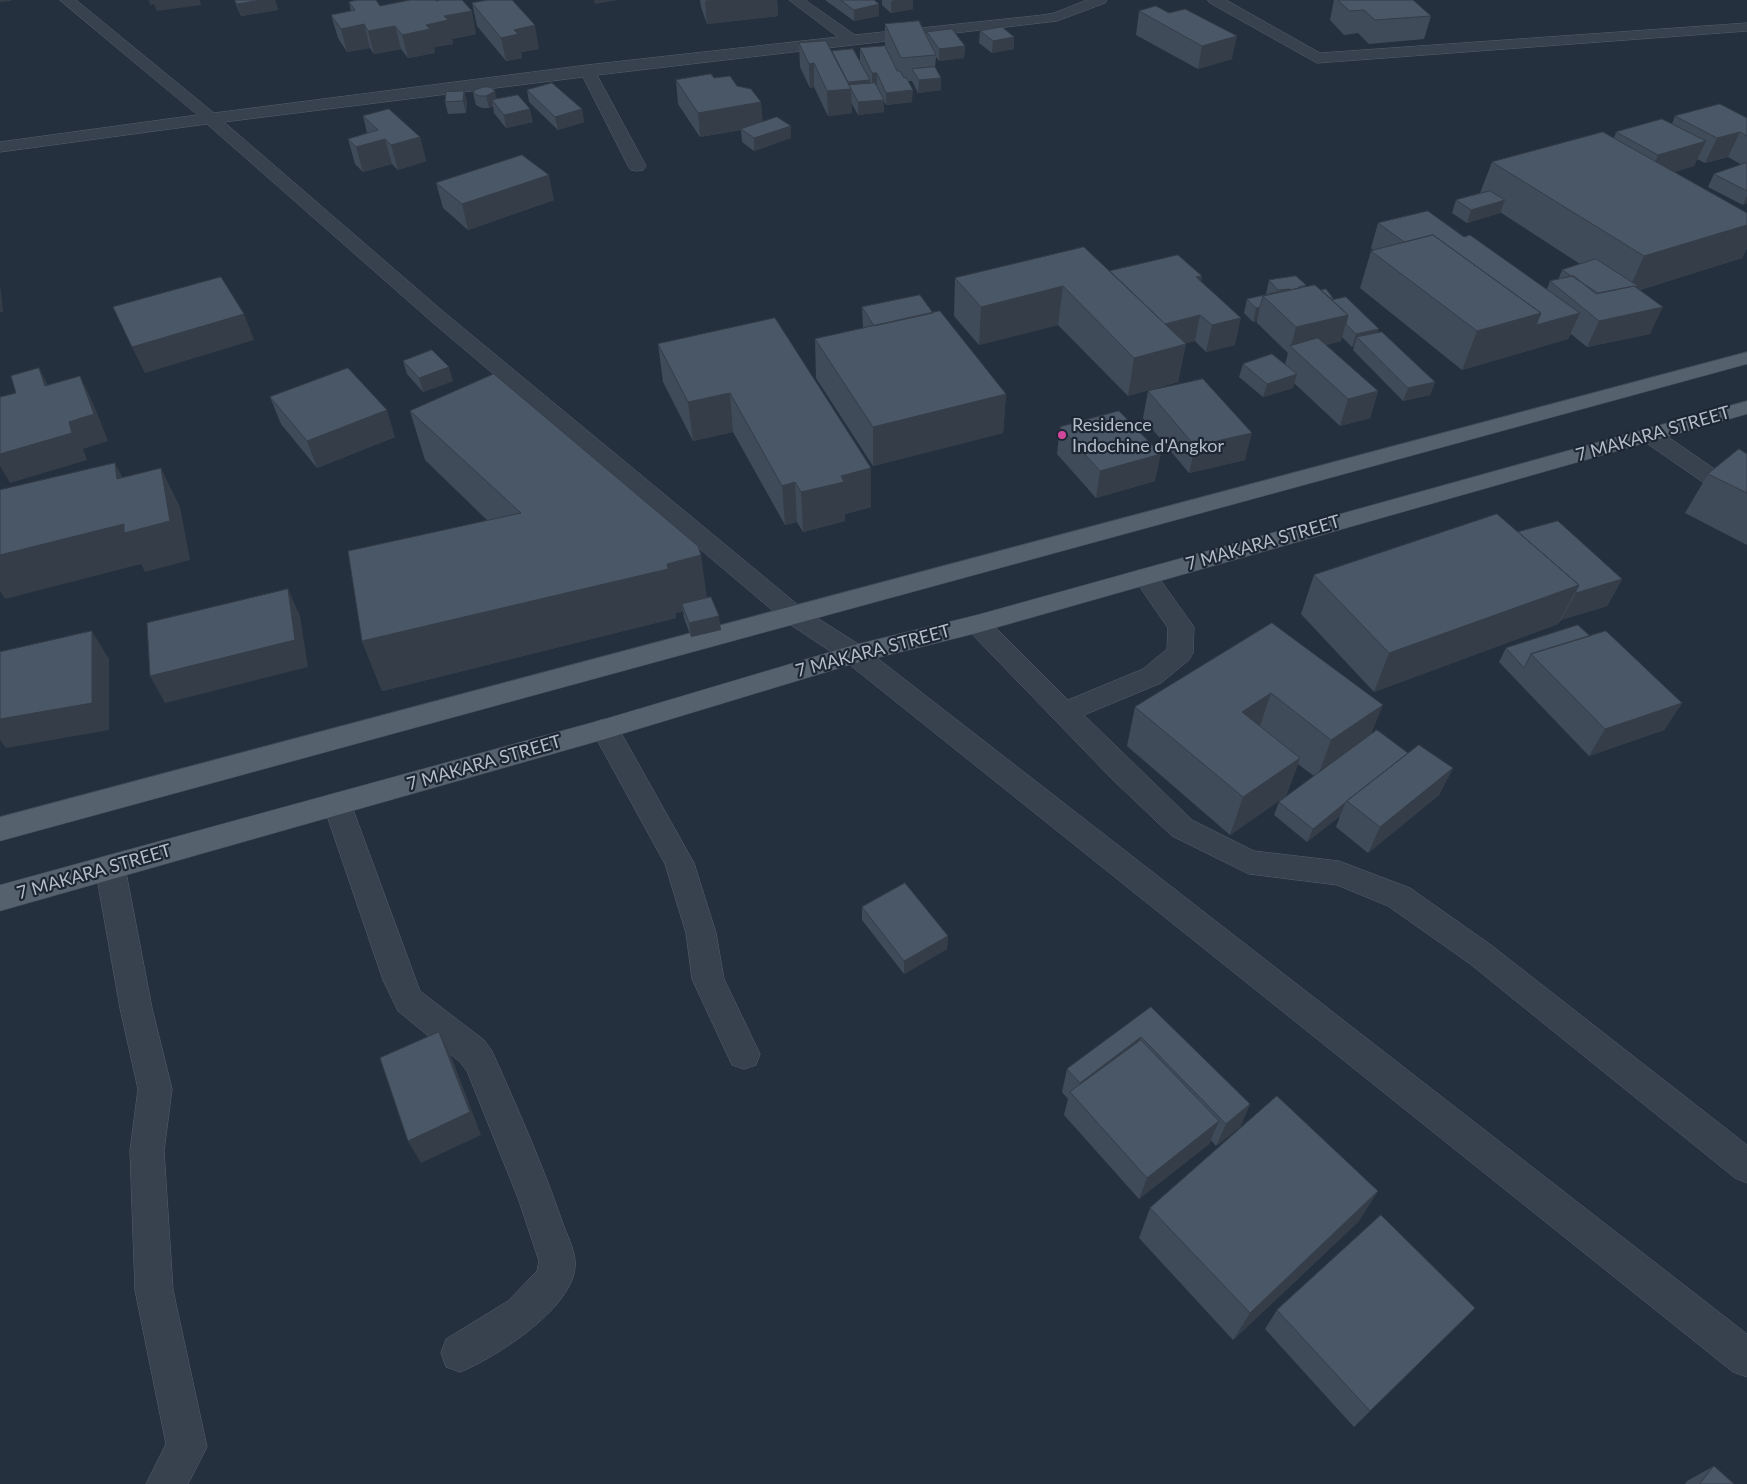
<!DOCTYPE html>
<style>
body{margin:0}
canvas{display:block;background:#24303e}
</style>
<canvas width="1747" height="1484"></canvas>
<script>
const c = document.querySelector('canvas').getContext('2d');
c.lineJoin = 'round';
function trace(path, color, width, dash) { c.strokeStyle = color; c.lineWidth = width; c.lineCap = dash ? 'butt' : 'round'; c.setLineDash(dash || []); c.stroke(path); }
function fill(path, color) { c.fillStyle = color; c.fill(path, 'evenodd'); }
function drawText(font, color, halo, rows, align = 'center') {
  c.font = font + ' Lato,sans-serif'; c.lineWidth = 4.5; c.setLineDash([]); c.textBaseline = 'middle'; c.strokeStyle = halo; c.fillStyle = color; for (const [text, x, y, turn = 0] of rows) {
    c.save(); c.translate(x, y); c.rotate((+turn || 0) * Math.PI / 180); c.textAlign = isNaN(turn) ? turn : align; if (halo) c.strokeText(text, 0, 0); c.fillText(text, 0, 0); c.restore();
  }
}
const minor = new Path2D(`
 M60,0H76L214,113L587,65L838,37L789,0H805L855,35L1043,15L1054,13L1087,0H1107L1105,3L1057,21L597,75L646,166L643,170L637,171L631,170L628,166L583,77L224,122L445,313L803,609L863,647L1747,1334V1377L1733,1372L845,661L785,621L431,321L207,124L0,152V142L197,115Z
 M1208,0H1226L1320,53L1747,23V31L1317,63L1210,3Z
 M1650,428L1658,430L1726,477L1747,487V503L1710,487L1642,440L1639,435L1642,430Z
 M1145,569L1154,571L1194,627L1193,653L1189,660L1161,683L1084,715L1192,820L1254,851L1339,861L1410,888L1491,945L1747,1145V1183L1735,1178L1469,963L1388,906L1337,885L1249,874L1172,836L1112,779L968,630L964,624L968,618L977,615L986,618L1068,700L1143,669L1167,649L1168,628L1133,577L1136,571Z
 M605,719L615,722L694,863L716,933L724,979L760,1054L756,1065L744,1069L732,1065L692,979L686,933L665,864L591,729L595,722Z
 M337,793L347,796L351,804L420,991L484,1040L492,1051C517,1107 542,1163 562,1221C566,1233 574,1248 575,1260C580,1305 495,1358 460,1372L446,1367L441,1353L446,1339L508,1301L537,1271L539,1261L518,1198L467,1071L460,1062L398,1011L383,980L323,804L327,796Z
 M110,855L120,858L125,867L152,1008L172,1089L164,1151L173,1290L207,1447L188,1484H146L166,1444L135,1290L130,1151L138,1089L120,1008L95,867L100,858Z`);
const major = new Path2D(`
 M1747,352V364L0,841V817Z
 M1747,401V414L977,633L856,663L605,739L0,911V885L605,719L854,645L977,615Z`);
trace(minor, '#565f6c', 1);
trace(major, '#414b57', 1);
fill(minor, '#38414e');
fill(major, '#56616e');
fill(new Path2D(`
 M234,0H275L278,10L241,16Z
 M700,0H777L778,16L707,24L701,7Z
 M825,0H874L879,4V16L854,21Z
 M882,0H913V9L891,13L882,5Z
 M1334,0H1413L1431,16L1424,39L1369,44L1358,33L1344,35L1330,20Z
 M436,1L476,34L452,39L453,44L434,47L435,53L408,58L401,49L374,54L370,48L347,52L338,38L331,15L351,11L349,2L380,6Z
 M472,3L539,49L521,52L522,58L506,61L477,26Z
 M1139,11L1169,13L1232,59L1198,69L1136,35Z
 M885,24L927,37V32L965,46L964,58L939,61L936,57L935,67L941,78V90L918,93L912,81H908L912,102L886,105L884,101V112L858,115L851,102L852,113L828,116L814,87L810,88L800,67L799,43L832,51L860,60V48L885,47Z
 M980,31L1014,49L992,53L979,43Z
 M714,78L737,86L761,102L762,122L791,138L754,151L742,142L741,130L700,137L678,104L676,80Z
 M475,90L497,99L533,122L506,128L494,113L493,106L489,108H482L476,105L473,93Z
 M527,90L582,109L584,122L558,130L529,102Z
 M464,91L467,103L466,113L448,114L445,102Z
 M363,116L420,137L426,161L398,170L392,164L363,172L355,164L348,139L367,133Z
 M1675,116L1747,118V203L1743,205L1708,187L1714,174L1742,165L1728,157L1705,163L1697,159L1694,166L1674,172L1747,213V248L1742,258L1640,290L1650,334L1587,347L1571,334L1568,339L1462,370L1360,288L1371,251L1373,250L1371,248L1378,223L1464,237L1547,289L1550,281L1558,280L1562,270L1580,264L1500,212V213L1467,223L1452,213L1456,200L1480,193L1492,162L1614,138L1616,132L1672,124Z
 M436,183L554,200L468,230L443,208Z
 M1110,271L1202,276L1201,282L1235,345L1206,352L1195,341L1186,343L1178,382L1128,396L1058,325L979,345L954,316L955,278Z
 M1269,280L1306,285L1305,287L1321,290L1333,298V299L1378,333L1435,382L1430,395L1403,401L1353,350L1354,347H1352L1342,337L1341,341L1326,345L1378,391L1370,418L1340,426L1294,383L1293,388L1263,397L1239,377L1243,364L1285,365L1288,353L1257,323V321L1253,322L1244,313L1247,299L1267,295L1266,294Z
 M862,307L933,313L1006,394L1003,433L873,466L816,378L815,339L863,329Z
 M775,318L871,507L845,514V521L803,532L797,522L785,525L733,432L693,441L663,382L658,344Z
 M403,361L453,381L423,392L407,374Z
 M1148,391L1245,460L1189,473L1143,418Z
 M270,397L395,437L317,468L281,424Z
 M410,411L707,598L721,630L691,637L684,618L683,611L675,613L676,618L382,691L362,641L488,521L425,460Z
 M1060,427L1155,481L1096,498L1057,454Z
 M1747,454V545L1685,513L1708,474Z
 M1518,532L1622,579L1607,606L1561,620L1558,624L1374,692L1301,614L1314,575Z
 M1272,623L1371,734L1408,753L1453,768L1439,795L1368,853L1336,827L1340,816L1307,842L1274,815L1279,802L1314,776L1298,764L1286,796L1230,835L1127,746L1135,707Z
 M1590,636L1682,703L1664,730L1589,756L1499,662L1506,648Z
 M862,907L948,936L947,949L904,974L862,920Z
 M1151,1007L1250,1104L1240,1127L1216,1146L1211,1140L1209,1144L1139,1199L1064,1115L1068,1099L1062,1092L1067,1069Z
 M1378,1191L1358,1222L1233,1340L1139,1238L1150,1208Z
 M1475,1308L1354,1427L1265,1329L1277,1310Z
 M1714,1466L1734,1484H1685L1687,1481Z`), '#404b59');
fill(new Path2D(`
 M0,0H11V1L0,2Z
 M149,0H200L201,5L157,11L154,4L150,5Z
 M263,0H275L278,10L241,16L237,4Z
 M594,0H618L595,4Z
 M710,0H777L778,16L707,24L705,1Z
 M896,0H913V9L891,13V1Z
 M879,4V16L854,21V10Z
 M472,11L476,34L452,39L453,44L434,47L435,53L408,58L402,35L444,16Z
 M364,24L370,48L347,52L341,29Z
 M535,25L539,49L521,52L522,58L506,61L501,38L514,30Z
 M395,26L401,49L374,54L368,31Z
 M1237,36L1232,59L1198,69L1202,46Z
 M1014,37V49L992,53L993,41Z
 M965,46L964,58L939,61V49Z
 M814,63V87L810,88L809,64Z
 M872,73H877V85H872Z
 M941,78V90L918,93L919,80Z
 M870,80V92L851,89L852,113L828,116L827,91L846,83Z
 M913,90L912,102L886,105V93Z
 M464,91L467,103L466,113L463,101Z
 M495,91L497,103L492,100L493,106L489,108L486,96Z
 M884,100V112L858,115V102Z
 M761,102L763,126L700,137L698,113Z
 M530,109L533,122L506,128L504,115Z
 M582,109L584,122L558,130L555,117Z
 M791,126V138L754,151V138Z
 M1740,132L1728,157L1705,163L1717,138Z
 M420,137L426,161L398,170L391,145Z
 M385,139L392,164L363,172L356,147Z
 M1706,141L1694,166L1647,181L1658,155Z
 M549,175L554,200L468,230L462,204Z
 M1747,196V203L1743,205Z
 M1505,200L1500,213L1467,223L1471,210Z
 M1747,225V248L1742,258L1636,291L1629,289L1644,256Z
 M1202,276L1197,302L1196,277Z
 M0,284L3,312H0Z
 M1063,286L1058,325L979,345L981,307Z
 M1260,307L1257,321L1253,322L1256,308Z
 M1663,307L1650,334L1587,347L1599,321Z
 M1541,313H1580L1568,339L1462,370L1477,331Z
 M244,314L254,340L145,373L132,347Z
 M1200,315L1195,341L1160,350L1164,324Z
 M1348,315L1341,341L1297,352L1291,346L1296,327Z
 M1241,318L1235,345L1206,352L1212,325Z
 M1379,329L1375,343L1357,337L1354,347H1352L1356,334Z
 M1186,344L1178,382L1128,396L1134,358Z
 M449,367L453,381L423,392L419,378Z
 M39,368L53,395L45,386Z
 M1297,374L1293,388L1263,397L1267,384Z
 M80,376L93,403L108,441L83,449L87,460L10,483L0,466V454Z
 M1435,382L1430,395L1403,401L1408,388Z
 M1378,391L1370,418L1340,426L1348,399Z
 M730,393L733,432L693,441L688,402Z
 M1006,394L1003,433L873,466V427Z
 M387,410L395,437L317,468L307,441Z
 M1252,433L1245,460L1189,473L1195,446Z
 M1161,454L1155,481L1096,498L1100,471Z
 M115,463L135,502L117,479Z
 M161,468L180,507L190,560L145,572L141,564L5,599L0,591V555Z
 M871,468V507L845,514V521L803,532L801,492L841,476Z
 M795,482L797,522L785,525L782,486Z
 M701,555L708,605L682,604L683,611L675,613L676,618L382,691L362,641Z
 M1622,579L1607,606L1561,620L1576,593Z
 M1579,585L1558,624L1374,692L1389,653Z
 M288,589L300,616L308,667L165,703L150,676Z
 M719,616L721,630L691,637L689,623Z
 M92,631L109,659V730L6,748L0,740V719Z
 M1271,693L1258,732L1242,712Z
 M1682,703L1664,730L1589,756L1605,729Z
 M1383,705L1367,744L1317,778L1331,740Z
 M1300,758L1286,796L1230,835L1243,797Z
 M1453,768L1439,795L1368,853L1380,827Z
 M1346,802L1340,816L1307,842L1313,829Z
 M948,936L947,949L904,974V961Z
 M439,1032L451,1056L481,1135L421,1163L408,1141Z
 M1141,1037L1134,1060L1076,1099L1080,1083Z
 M1250,1104L1240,1127L1216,1146L1226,1124Z
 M1219,1121L1209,1144L1139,1199L1147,1178Z
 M1378,1191L1358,1222L1233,1340L1250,1313Z
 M1475,1308L1457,1326L1354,1427L1370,1411Z`), '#343d48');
const building = new Path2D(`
 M235,0H263L237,4Z
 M358,0H376L380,6L410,0H435L436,1L440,0H462L472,11L444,16L448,20L426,25L430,29L402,35L395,26L368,31L364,24L341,29L331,15L355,10L349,2Z
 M488,0H512L535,25L514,30L518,34L501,38L472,3Z
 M841,0H874L879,4L854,10Z
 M1338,0H1413L1431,16L1375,20L1364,10L1350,11Z
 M1156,6L1169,13L1185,9L1237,36L1202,46L1139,11Z
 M919,21L936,55L901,58L885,24Z
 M1002,27L1014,37L993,41L980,31Z
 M952,29L965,46L939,49L927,32Z
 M826,41L851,89L827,91L814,63L809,64L799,43Z
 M885,46L897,71H900L904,78L906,77L913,90L886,93L877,73H872L860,48Z
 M853,49L870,80L848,82L832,51Z
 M935,67L941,78L919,80L912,69Z
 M711,74L714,78L730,76L737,86L751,89L761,102L698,113L676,80Z
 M552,83L582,109L555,117L527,90Z
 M875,83L884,100L858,102L849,85Z
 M484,87H490L495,91L486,96H479L473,93L475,90Z
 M464,91L463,101L445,102L446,92Z
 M518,95L530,109L504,115L492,100Z
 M1720,104L1747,118V136L1740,132L1717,138L1675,116Z
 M389,109L420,137L391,145L385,139L356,147L348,139L378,130L363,116Z
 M777,117L791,126L754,138L741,129Z
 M1662,119L1706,141L1658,155L1616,132Z
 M1603,132L1747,213V225L1644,256L1492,162Z
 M522,155L549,175L462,204L436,183Z
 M1746,163L1747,164V191L1714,174Z
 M1490,191L1505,200L1471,210L1456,200Z
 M1428,211L1464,237L1470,235L1580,313L1536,325L1541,313L1433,235L1404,242L1378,223Z
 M1433,235L1541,313L1477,331L1371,251Z
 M1084,247L1186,344L1134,358L1063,286L981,307L955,278Z
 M1178,255L1202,276L1196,277L1241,318L1212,325L1200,315L1165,324L1110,271Z
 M1596,259L1638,286L1635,287L1634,286L1598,293L1562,270Z
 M1296,276L1306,285L1298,287L1300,288L1263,296L1260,307L1256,308L1247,299L1290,289L1278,290L1269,280Z
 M1574,276L1596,294L1634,286L1663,307L1599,321L1550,281Z
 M221,277L244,314L132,347L113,307Z
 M1315,285L1348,315L1296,327L1263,296Z
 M1326,289L1333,298H1330L1321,290Z
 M920,295L933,313L874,326L862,307Z
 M1346,297L1379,329L1356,334L1346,324L1348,315L1332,300Z
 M940,311L1006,394L873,427L815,339Z
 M775,318L871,468L841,476L844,482L801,492L795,482L782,486L730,393L688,402L658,344Z
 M1382,332L1435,382L1408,388L1357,337Z
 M1318,338L1378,391L1348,399L1290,346Z
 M432,350L449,367L419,378L403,361Z
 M1272,354L1297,374L1267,384L1243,364Z
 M39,368L45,386L80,376L94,414L69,422L72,433L0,454V397L16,393L11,376Z
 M348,368L387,410L307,441L270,397Z
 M494,374L698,546L701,555L667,564L668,569L362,641L348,551L521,513L410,411Z
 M1203,379L1252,433L1195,446L1148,391Z
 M1119,411L1161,454L1100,471L1060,427Z
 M1739,449L1747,454V493L1708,474Z
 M115,463L117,479L161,468L170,521L124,533V524L0,555V490Z
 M1497,514L1579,585L1389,653L1314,575Z
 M1558,521L1622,579L1576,593H1575L1579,585L1518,532Z
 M288,589L295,640L150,676L147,623Z
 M711,597L719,616L689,623L682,604Z
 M1272,623L1383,705L1331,740L1271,693L1242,712L1300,758L1243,797L1135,707Z
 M1578,625L1590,636L1531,654L1524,668L1506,648Z
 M92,631V703L0,719V652Z
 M1606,631L1682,703L1605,729L1531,654Z
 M1377,730L1408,753L1347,801L1346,802L1313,829L1279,802Z
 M1419,745L1453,768L1380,827L1347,801Z
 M905,883L948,936L904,961L862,907Z
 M1151,1007L1250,1104L1226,1124L1141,1037L1080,1083L1067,1069Z
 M439,1032L470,1112L408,1141L380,1058Z
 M1141,1040L1219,1121L1147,1178L1070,1092Z
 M1277,1096L1378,1191L1250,1313L1150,1208Z
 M1381,1215L1475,1308L1370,1411L1277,1310Z
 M1714,1466L1734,1484H1700Z`);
fill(building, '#4a5767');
trace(building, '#343d48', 1);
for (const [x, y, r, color] of [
 [1062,435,5,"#d1479c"]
]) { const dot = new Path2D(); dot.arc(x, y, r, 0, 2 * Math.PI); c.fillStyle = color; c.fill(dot); trace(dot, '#1d2733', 2); }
drawText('18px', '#b4bcc9', '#1d2733', [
 ["Residence",1072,425],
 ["Indochine d'Angkor",1072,446]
], 'left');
drawText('18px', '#b4bcc9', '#1d2733', [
 ["7 MAKARA STREET",1653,434,-16],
 ["7 MAKARA STREET",1263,543,-16],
 ["7 MAKARA STREET",873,651,-15],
 ["7 MAKARA STREET",484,763,-16],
 ["7 MAKARA STREET",94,872,-16]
]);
</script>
